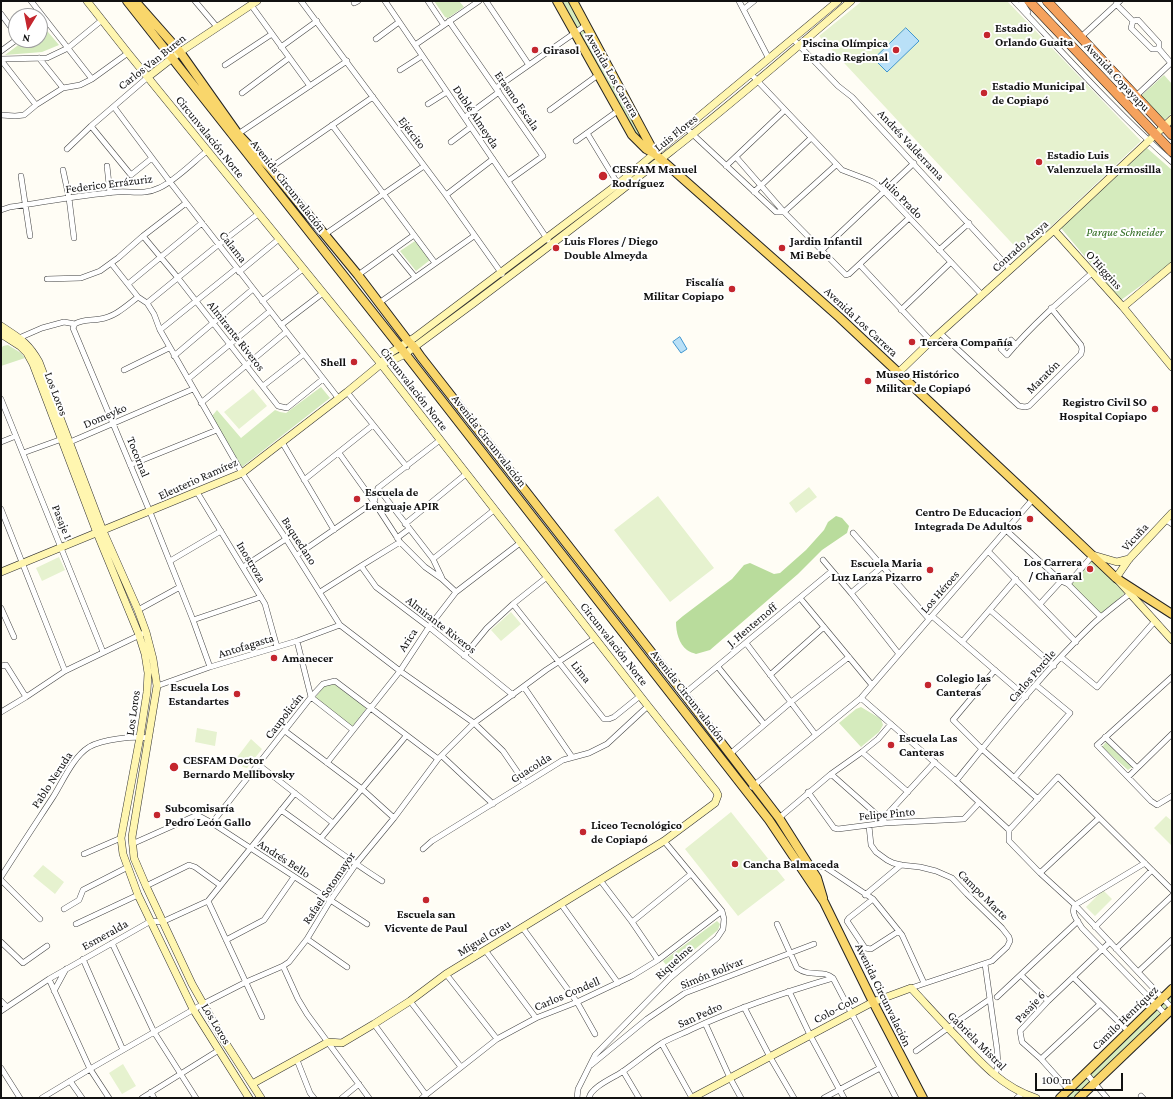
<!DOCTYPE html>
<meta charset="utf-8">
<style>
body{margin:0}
#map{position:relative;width:1173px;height:1099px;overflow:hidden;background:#fffdf5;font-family:"Crimson Pro",serif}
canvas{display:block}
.frame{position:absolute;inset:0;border:2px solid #111;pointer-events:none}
.north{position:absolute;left:8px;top:8px;width:40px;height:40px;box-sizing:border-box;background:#fff;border:1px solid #a0a0a0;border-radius:50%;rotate:190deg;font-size:11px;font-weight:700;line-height:16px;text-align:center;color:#111}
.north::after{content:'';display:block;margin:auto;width:14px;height:18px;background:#c4262e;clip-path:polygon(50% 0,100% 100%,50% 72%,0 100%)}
.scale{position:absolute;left:1035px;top:1073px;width:88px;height:18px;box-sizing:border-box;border:2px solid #111;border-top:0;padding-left:5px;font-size:12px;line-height:14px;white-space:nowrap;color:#111;-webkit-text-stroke:3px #fff;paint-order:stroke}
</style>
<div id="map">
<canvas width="1173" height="1099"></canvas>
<div class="frame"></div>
<div class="north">N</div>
<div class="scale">100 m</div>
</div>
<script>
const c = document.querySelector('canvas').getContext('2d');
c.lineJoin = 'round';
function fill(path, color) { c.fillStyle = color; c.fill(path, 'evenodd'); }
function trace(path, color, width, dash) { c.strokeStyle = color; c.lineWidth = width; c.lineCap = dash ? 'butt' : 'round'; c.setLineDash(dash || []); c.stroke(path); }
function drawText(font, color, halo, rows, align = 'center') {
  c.font = font + ' "Crimson Pro",serif'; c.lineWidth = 4; c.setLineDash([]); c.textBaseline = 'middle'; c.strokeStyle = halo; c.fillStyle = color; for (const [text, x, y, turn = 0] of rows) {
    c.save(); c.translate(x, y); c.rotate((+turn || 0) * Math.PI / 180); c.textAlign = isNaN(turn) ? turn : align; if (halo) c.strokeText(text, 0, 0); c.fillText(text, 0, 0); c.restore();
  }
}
fill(new Path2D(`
 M434,1H459L464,7L448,18L445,17Z
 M559,1H571L651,150L634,134Z
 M43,26L59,45L42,52L5,55L25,40H40V29Z
 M1164,75L1172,84V113L1163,121L1141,96Z
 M1147,148L1172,170V263L1121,300L1061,228Z
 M415,241L430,260L416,271L400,251Z
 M8,345L21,353L25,358L1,366V349L3,346Z
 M321,387L330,398L242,467L212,416L217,410L241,438L275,410L280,412L286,413Z
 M1092,560L1125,593L1101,616L1070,585Z
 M334,684L365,707L366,709L352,727L315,698L324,686Z
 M861,707L881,719L883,725L879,732L861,747L839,723L856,709Z
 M1106,742L1132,767L1128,770L1102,747Z
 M717,921L720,924L718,930L670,970L663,961Z
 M1172,994V1005L1076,1098H1064L1130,1036Z`), '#d5ebbd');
fill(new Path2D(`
 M836,516L842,518L849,526L847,533L822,550L798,574L710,650L696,654C694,653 689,652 687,650C679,644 676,632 676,622L683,616L732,579L744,565L750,563L774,574L780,573L806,550L824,530L828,522Z`), '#b9dc9c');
fill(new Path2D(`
 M862,1H1007L1141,141L1022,254L819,36Z
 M253,389L267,406L239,429L224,412Z
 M809,487L817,497L796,513L789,503Z
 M658,496L714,568L670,602L614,530Z
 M59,557L65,570L42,581L36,568Z
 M511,612L521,624L501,641L491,630Z
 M197,728L217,732L215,746L195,742Z
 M251,739L262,749L247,768L243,767L235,760Z
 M731,812L785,880L738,916L685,849Z
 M1166,816L1172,821V846L1154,828Z
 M43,865L64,882L55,894L33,876Z
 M1103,890L1112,899L1095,916L1086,907Z
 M123,1064L136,1086L122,1094L109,1073Z`), '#e6f2cf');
const water = new Path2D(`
 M906,28L919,41L887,72L874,59Z
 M680,337L687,349L681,353L673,342Z`);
fill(water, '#b9e0f7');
trace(water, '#3f96cf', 1);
const street = new Path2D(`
 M31,1L92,79
 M195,1L217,27
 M301,1L446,195L502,274
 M385,1L548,240
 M428,1L444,25
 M486,1L529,65
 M739,1L769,59
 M1014,1C1066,56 1116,112 1172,162
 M1021,1L1028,12
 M354,3L358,1
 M1116,4L1133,21
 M251,5L310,86
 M744,9L754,1
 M1,14L16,34
 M1138,20L1159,43V49H1152L1131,28L1133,21Z
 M449,21L543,156L508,181
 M1081,37L1120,1
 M376,39L399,22
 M793,39L838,86L852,97L1010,269
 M415,45L479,1
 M281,47L317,21
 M1159,49L1171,63
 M1,51L16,40
 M39,58L63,88
 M1,59L47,58L68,48L102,20
 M1,60L36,105
 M225,65L272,34
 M400,70L422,56
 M751,74L842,170L871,181L876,184L884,191L982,295
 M496,88L586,25
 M242,93L289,58
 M1135,97L1172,62
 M428,104L447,92
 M114,107L170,182L339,399
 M550,110L598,75
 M1,115L15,116L24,115L36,105L63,88L80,85L92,79L128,53
 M465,117L499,92
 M332,125L435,263
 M91,126L131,175L152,158
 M686,128L776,212H784L836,165
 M587,133L618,184
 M238,134L347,61
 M576,141L619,110
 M451,142L471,127
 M67,149L91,126L148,77
 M736,157L784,212L846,275L849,274L909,218
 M107,166L110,193
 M726,166L785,110
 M270,168L373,97
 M63,170L69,198L74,238
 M21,176L30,236
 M754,192L811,138
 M446,195L493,159
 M1,210L10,207C45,202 81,195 117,192C131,191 145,195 159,188C175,181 193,162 207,151
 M324,235L424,166
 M143,236L178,278L278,406L287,408L323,379
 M393,250L415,277
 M939,250L969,223
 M821,251L914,163
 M111,263L138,297L147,303L154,314L160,330L242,473L286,539L340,625L400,671L474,723L503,751L525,783
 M860,265L931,341
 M239,272L279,239
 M358,275L414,235
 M47,279L81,278L100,271L118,258L143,236L186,203
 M128,284L202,223
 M262,301L303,269
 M147,303L218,245L258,214
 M379,303L474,236
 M901,310L951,262
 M75,324L73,328L150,512L193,620L210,667
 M281,325L323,293
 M160,330L237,268
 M940,333L1019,406L1025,407L1029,406L1081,354L1082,349L1081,345L1051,308
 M19,338L42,328L64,322L75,324C83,319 91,321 100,319C115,317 126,306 138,297
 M1016,345L1011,340L1001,349L1007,355C1032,325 1062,299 1092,273
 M174,356L253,289
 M124,370L169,348
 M188,379L270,311
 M263,386L304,354
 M347,392L407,467
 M1,399L103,652
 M201,403L286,332
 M1,442L16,436
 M282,442L334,530
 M23,453L62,439L70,442L193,389
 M339,453L374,502L400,542L425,567L442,579L456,592
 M130,465L217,430
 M304,480L373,425
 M378,488L433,559L442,578
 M378,488L440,440
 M197,492L265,604L277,647
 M1,509L65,671
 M1166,520L1172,524
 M405,524L466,474
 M1006,530L1061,581L1068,584L1101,617
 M853,533L929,619
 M397,538L409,529
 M988,551L1076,642
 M297,555L374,502L378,488
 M433,559L494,510
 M823,560L851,593L899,654
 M170,561L221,531
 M361,566L376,587L429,627L513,695
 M243,567L286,539
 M1068,584L1093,555
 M320,592L361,566L400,542
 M851,593L883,566
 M800,598L872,685
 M513,604L604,719H609L614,717L640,696
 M1040,604L1061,581
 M1,608L14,637
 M138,610L180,587
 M990,610L1054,666
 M932,616L1026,697
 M193,620L261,597
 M297,641L311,697L353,730
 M962,642L1016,579
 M746,643L815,734
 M464,656L487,628L513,604L547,577
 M1061,657L1097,687L1155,621
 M1,666L6,665L26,697
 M718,667L764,724
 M995,670L953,720L982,749L1038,799
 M770,675L824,627
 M1172,677L1097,745L1151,801L1157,805L1172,796
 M157,686L210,667L297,641L340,625
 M524,687L572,757
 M684,694L832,571
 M861,698L956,781L1009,830V841L1040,873L1075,905L1172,1008
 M1,712L26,697L65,671L146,632
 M285,731L362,789L394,818
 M1105,737L1137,768
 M862,752L908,792
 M730,754L791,702L849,657
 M442,756L493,804
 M327,763L400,671L429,627L456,592L520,543
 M259,765L333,823
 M831,774L884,821
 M1128,777L1172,734
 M1014,778L1070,713L1036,685
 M956,781C1000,727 1043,672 1093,624C1105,613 1118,603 1131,593
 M752,787L861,698L1033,499
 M808,792L834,828L838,829L885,823L964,819L979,803
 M281,810C315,834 347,859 382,881
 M779,818L831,774L862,752L878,739L891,724
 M882,820L935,762
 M212,823L367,924
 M869,826L871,845L876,852L887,860L893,863L901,865L920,867L936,871L952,878L967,894L1002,928L1009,937L1010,941L1007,947L992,961L911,988
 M1009,830L1058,777L1172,890
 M321,838L406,736
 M132,844L197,815L212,823L311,697L323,684L335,681L438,759
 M423,849L432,841L563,760L589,753L607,744L648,706
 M84,854L121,838
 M811,867H825L873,899L902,935L924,983
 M1040,873L1099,818
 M1,877C18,850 36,823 53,797C63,781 73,757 89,747C103,739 133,736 149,738
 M1,880L40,919
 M600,880L632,922L658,960
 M146,886L189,865L195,867L220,885
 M865,895L901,865
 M873,899L849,918L847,921L865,948L871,949L899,931
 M208,901L262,1017
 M561,904L618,983
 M1075,905C1070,913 1078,921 1082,928L1166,1015
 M1075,905L1145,863
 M64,909L79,900L83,890L128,867
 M632,922L691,874
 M76,924L138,895
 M777,924L797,968C811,978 823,969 833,978L896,1098
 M522,927L577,1002L595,1034
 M1095,927L1152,870
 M307,939L347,967
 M226,940L264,920L294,877
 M1,942L23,963L47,946
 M112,943L154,1032L196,1098
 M1116,949L1172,896
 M485,950L536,1018
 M83,959L123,1050
 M985,964L997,1049L998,1066L995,1075
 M283,966L298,999L307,1014L369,1098
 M1138,972L1172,940
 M446,974L497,1039
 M1021,975L1048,1001
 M1073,977L1128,1031
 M49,979L90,1069L109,1098
 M54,991L66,969
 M789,991L810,1035L844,1098
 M997,997L1078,921
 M1,1001L7,1007
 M410,1001L461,1067
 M744,1007L770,1057L794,1098
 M1,1011L49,979L151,921L162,922L208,901L295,793
 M705,1023L730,1078L741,1098
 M374,1024L426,1095
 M662,1044L692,1098
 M916,1051L948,1028L990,999
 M1041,1059L1100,1004
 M297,1060L310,1093L314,1098
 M591,1065L647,1019L685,993L814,944
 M1,1068L20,1098
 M623,1071L639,1098
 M1086,1073L1107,1098
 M70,1081L82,1098
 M1068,1089L1041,1059L1022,1042L1020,1031L1048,1001L1110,942
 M151,1092L154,1098
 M1141,1096L1143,1098
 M42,1098L90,1069L203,1004L246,982L283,966L289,962L307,939L330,901L356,864L394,818L438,759L474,723L546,670L595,638
 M142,1098L219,1050
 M342,1098L359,1084
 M422,1098L497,1039L536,1018L577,1002L632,976L658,960L722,911
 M577,1098L578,1089L595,1055L670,978L717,938L723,929L724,919L722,911L664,841
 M589,1098C591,1087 613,1078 622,1072C635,1063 648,1052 662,1043C671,1038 682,1034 692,1029C738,1008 785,992 833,978
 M824,1098L880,1068
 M1017,1098L1023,1093`);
const secondary = new Path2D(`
 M87,1L128,53L381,364L648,706L716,791L718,795L715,803L664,841L446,974L410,1001L374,1024L342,1043L328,1042L252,1084
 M148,77L180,52L257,1
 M1054,230L1123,307L1172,367
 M1123,307L1172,266
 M1,326C19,338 28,342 39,362L103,531L138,610L146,632L153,659L157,686L132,837L134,858L146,886L192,984L223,1039L261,1098
 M1,334L20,346L27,353L33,364L97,533L139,635L145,654L148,673L147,692L140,737L121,838L123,854L138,895L193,1009L249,1098
 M381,364L391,361L405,354C495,288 583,221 670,152C732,104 791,52 851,1
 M898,373L931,341L1054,230L1172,119
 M1172,513L1129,559L1116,578L1172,640
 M1093,555L1117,562L1129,559
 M1,572L242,473L347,392L381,364L387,355L414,338L618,184L838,1
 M692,1098L873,1002L911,988C926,1004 941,1021 957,1037C980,1062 1003,1088 1036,1098`);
const primary = new Path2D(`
 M127,1L400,347L769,820L824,902L873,1002L923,1098
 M135,1L180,52L238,134L270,168L358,275L408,341L414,347L421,357L684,694L779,818L817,878L823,898
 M557,1L632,135L646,149L655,154L839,317L1033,499L1116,578L1172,614
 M573,1L655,154
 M1060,1098L1172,989
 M1079,1098L1172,1009`);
const highway = new Path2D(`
 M1029,1L1172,152
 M1047,1L1172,135`);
trace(street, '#444', 6);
trace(secondary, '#333', 8);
trace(primary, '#222', 10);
trace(highway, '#222', 10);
trace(street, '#fff', 5);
trace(secondary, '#fff6b0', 7);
trace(primary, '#f9d66b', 8);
trace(highway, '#f5a25d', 9);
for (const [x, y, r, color] of [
 [987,35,4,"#c4262e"],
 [535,50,4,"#c4262e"],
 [896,50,4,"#c4262e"],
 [984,93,4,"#c4262e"],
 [1039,162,4,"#c4262e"],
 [603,176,5,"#c4262e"],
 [556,248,4,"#c4262e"],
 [782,248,4,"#c4262e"],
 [732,289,4,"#c4262e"],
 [912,342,4,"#c4262e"],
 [354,362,4,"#c4262e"],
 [868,381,4,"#c4262e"],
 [1155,409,4,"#c4262e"],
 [357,499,4,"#c4262e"],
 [1030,519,4,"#c4262e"],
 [1090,569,4,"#c4262e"],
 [930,570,4,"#c4262e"],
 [274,658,4,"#c4262e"],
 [928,685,4,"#c4262e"],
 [237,694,4,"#c4262e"],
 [891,745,4,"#c4262e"],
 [174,767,5,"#c4262e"],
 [157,815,4,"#c4262e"],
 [583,832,4,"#c4262e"],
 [735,864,4,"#c4262e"],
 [426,900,4,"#c4262e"]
]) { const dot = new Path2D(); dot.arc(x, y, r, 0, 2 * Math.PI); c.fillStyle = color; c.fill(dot); trace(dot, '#fff', 1.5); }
drawText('bold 12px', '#111', '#fff', [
 ["Estadio",995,28],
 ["Orlando Guaita",995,42],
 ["Piscina Olímpica",888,43,"right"],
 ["Estadio Regional",888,57,"right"],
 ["Girasol",543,50],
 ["Estadio Municipal",992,86],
 ["de Copiapó",992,100],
 ["Estadio Luis",1047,155],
 ["Valenzuela Hermosilla",1047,169],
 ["CESFAM Manuel",612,169],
 ["Rodríguez",612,183],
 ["Luis Flores / Diego",564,241],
 ["Double Almeyda",564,255],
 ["Jardin Infantil",790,241],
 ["Mi Bebe",790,255],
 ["Fiscalía",724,282,"right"],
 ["Militar Copiapo",724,296,"right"],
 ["Tercera Compañía",920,342],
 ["Shell",346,362,"right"],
 ["Museo Histórico",876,374],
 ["Militar de Copiapó",876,388],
 ["Registro Civil SO",1147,402,"right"],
 ["Hospital Copiapo",1147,416,"right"],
 ["Escuela de",365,492],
 ["Lenguaje APIR",365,506],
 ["Centro De Educacion",1022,512,"right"],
 ["Integrada De Adultos",1022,526,"right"],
 ["Los Carrera",1082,562,"right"],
 ["/ Chañaral",1082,576,"right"],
 ["Escuela Maria",922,563,"right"],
 ["Luz Lanza Pizarro",922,577,"right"],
 ["Amanecer",282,658],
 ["Colegio las",936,678],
 ["Canteras",936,692],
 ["Escuela Los",229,687,"right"],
 ["Estandartes",229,701,"right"],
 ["Escuela Las",899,738],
 ["Canteras",899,752],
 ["CESFAM Doctor",183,760],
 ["Bernardo Mellibovsky",183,774],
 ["Subcomisaría",165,808],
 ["Pedro León Gallo",165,822],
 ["Liceo Tecnológico",591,825],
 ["de Copiapó",591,839],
 ["Cancha Balmaceda",743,864],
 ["Escuela san",426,914,"center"],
 ["Vicvente de Paul",426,928,"center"]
], 'left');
drawText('12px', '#111', '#fff', [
 ["Carlos Van Buren",152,62,-38],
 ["Avenida Los Carrera",612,75,60],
 ["Avenida Copayapu",1117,77,47],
 ["Erasmo Escala",517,101,55],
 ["Dublé Almeyda",476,117,56],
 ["Ejército",412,133,53],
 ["Luis Flores",676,133,-39],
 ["Circunvalación Norte",210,137,51],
 ["Andrés Valderrama",911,145,47],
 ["Federico Errázuriz",109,184,-7],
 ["Avenida Circunvalación",288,186,52],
 ["Julio Prado",902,198,45],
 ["Conrado Araya",1020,246,-42],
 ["Calama",233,247,52],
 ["O'Higgins",1104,270,48],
 ["Avenida Los Carrera",861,322,43],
 ["Almirante Riveros",236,336,52],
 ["Maratón",1043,377,-45],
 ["Circunvalación Norte",414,389,52],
 ["Los Loros",56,394,69],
 ["Domeyko",105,416,-23],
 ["Avenida Circunvalación",489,441,52],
 ["Tocornal",138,457,68],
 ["Eleuterio Ramírez",198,479,-24],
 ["Pasaje 1",62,522,68],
 ["Vicuña",1135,537,-47],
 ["Baquedano",299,541,57],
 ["Inostroza",251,562,59],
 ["Los Héroes",940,592,-49],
 ["Almirante Riveros",441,625,38],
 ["J. Henternoff",752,625,-40],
 ["Arica",408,640,-57],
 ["Circunvalación Norte",614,644,52],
 ["Antofagasta",246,646,-17],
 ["Lima",581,672,52],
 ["Carlos Porcile",1032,676,-49],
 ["Avenida Circunvalación",688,696,52],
 ["Los Loros",133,713,-82],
 ["Caupolicán",284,716,-52],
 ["Guacolda",531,768,-32],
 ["Pablo Neruda",52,780,-57],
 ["Felipe Pinto",887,814,-5],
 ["Andrés Bello",284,859,33],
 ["Rafael Sotomayor",329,888,-56],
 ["Campo Marte",983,895,45],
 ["Esmeralda",105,935,-29],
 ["Miguel Grau",484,938,-31],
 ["Riquelme",674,962,-42],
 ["Simón Bolívar",712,973,-22],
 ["Carlos Condell",567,994,-23],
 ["Avenida Circunvalación",883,995,64],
 ["Pasaje 6",1030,1007,-47],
 ["Colo-Colo",836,1009,-28],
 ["San Pedro",700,1015,-24],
 ["Camilo Henríquez",1125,1018,-44],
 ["Los Loros",216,1024,59],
 ["Gabriela Mistral",977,1041,45]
]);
drawText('italic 12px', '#2f6b1f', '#fff', [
 ["Parque Schneider",1125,232]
]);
</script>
